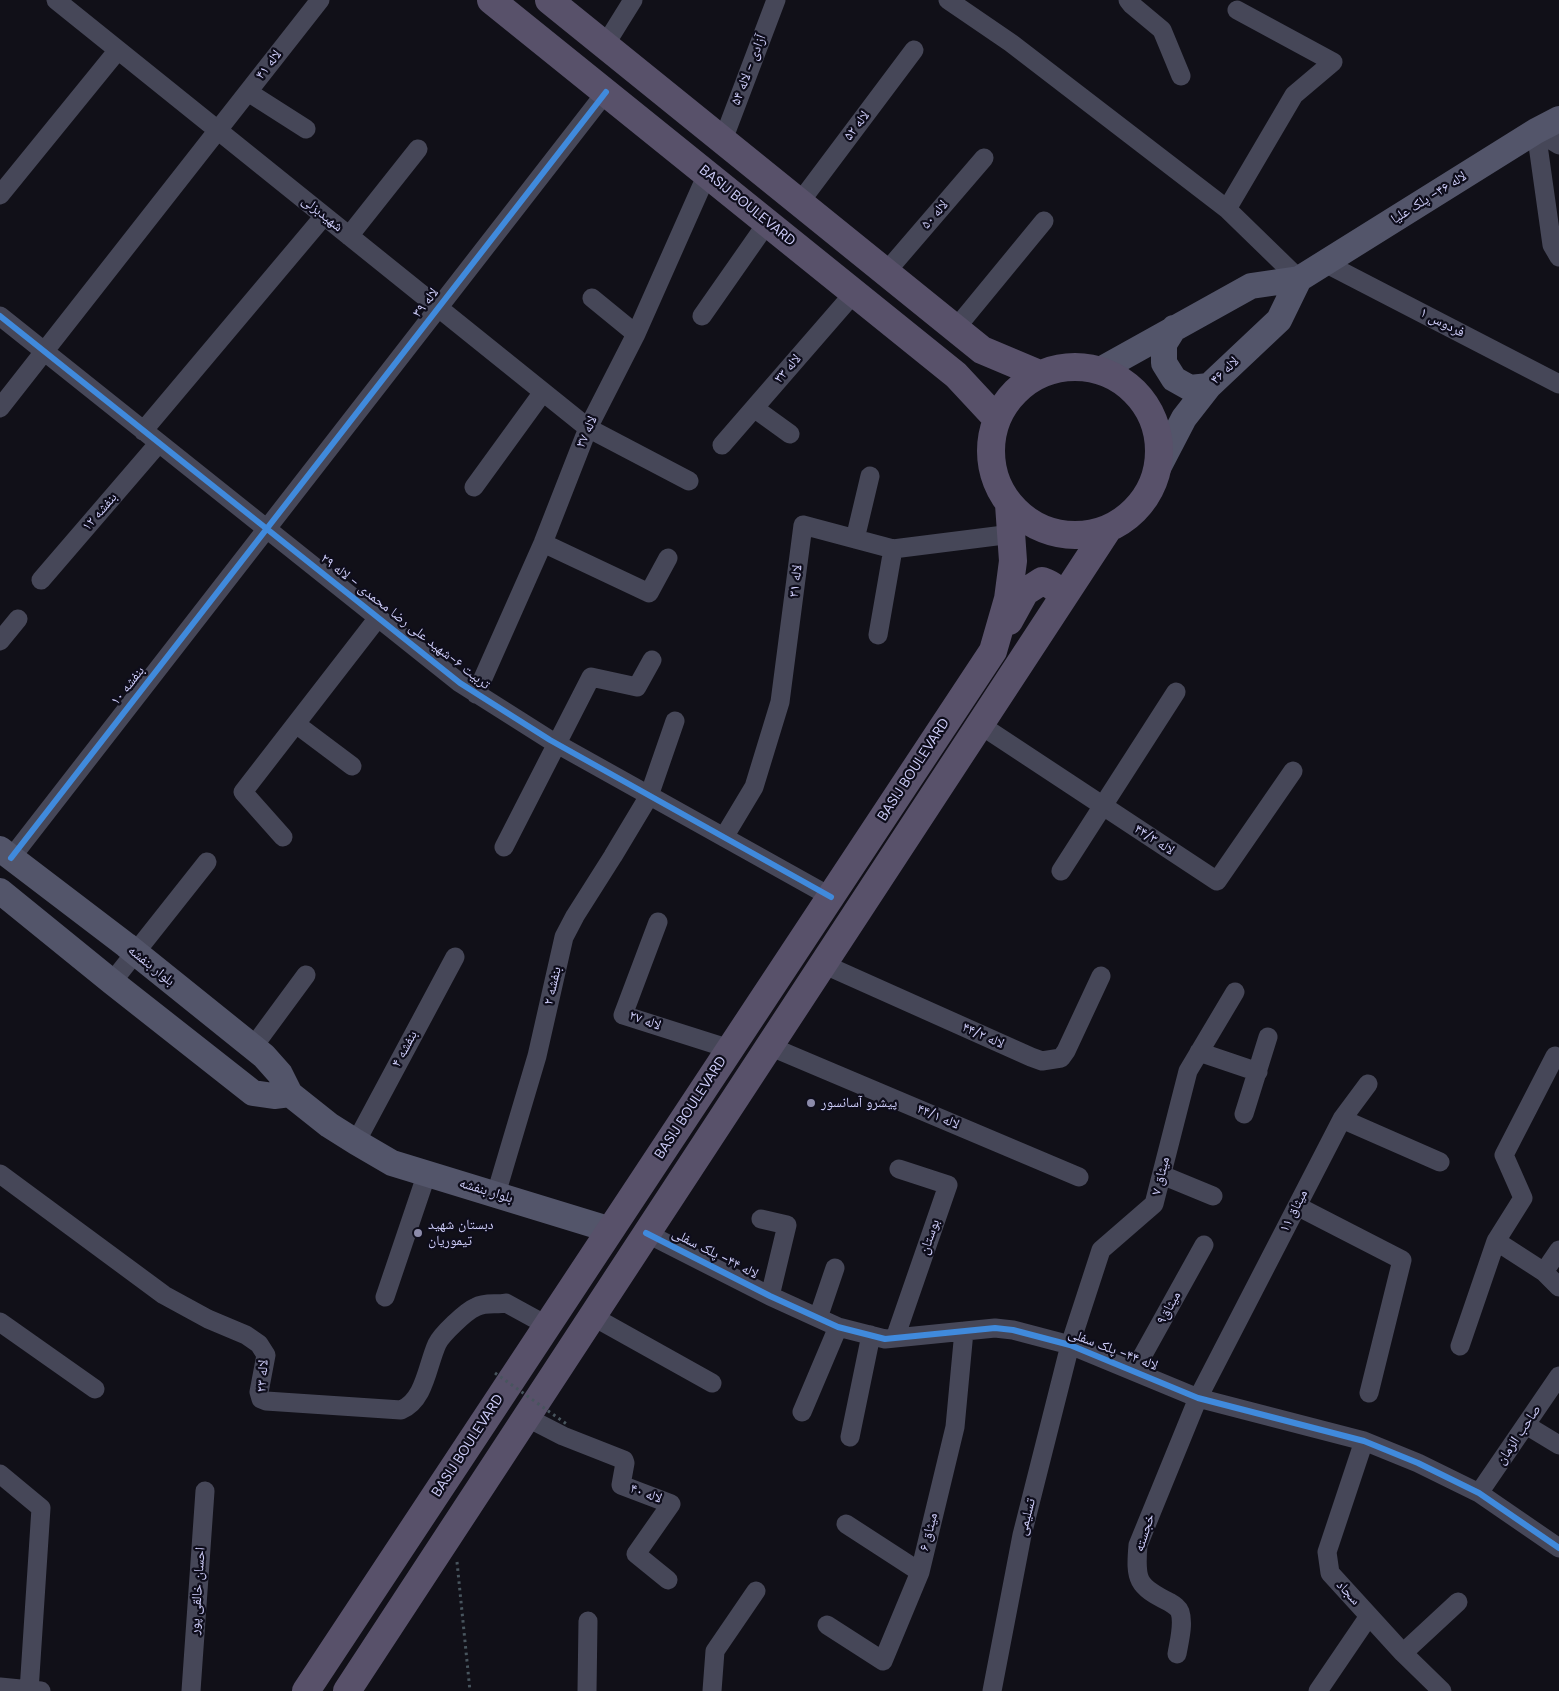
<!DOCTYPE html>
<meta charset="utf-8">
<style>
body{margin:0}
canvas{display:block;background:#111018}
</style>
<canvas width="1559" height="1691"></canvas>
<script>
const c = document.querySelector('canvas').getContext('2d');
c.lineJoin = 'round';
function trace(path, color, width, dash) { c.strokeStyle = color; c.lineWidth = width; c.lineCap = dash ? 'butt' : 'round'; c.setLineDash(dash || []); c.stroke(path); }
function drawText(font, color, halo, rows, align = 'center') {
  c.font = font + ' "DM Sans","Noto Naskh Arabic",sans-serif'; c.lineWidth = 4.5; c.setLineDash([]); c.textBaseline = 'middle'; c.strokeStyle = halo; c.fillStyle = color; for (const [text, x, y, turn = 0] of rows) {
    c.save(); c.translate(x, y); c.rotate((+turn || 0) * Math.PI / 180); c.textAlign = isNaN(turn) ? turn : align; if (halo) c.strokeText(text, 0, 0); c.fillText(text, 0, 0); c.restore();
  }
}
trace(new Path2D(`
 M457,1562L470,1691`), '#48555e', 3, [2.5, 4]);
trace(new Path2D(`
 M56,0L588,428L689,481
 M948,0L1011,43L1227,209L1299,279
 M1128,0L1132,5L1162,30L1181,76
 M605,45L633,0
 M248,92L306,129
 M1536,131L1552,245L1559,257
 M1536,131L1559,145
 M723,140L776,0
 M0,195L118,50
 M800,202L914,50
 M1227,209L1294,95L1333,62L1237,10
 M349,236L418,149
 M1325,263L1559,384
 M886,272L984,158
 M592,298L636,334
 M0,316L460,683L550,740L831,897
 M702,316L767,223
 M956,328L1044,221
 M0,408L320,0
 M754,408L790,434
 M143,431L324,216
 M722,445L854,293
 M474,487L543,392
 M855,539L870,476
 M543,543L649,593L668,558
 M41,580L158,444
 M878,635L893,549
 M0,641L18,619
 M476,694L543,543L588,428L636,334L707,174
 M296,724L352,766
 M979,724L1217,881L1293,771
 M283,837L243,792L377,619
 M724,837L754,787L780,702L803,525L893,549L1012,534
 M504,847L591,677L637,687L652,660
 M11,858L606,92
 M1061,871L1176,692
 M658,922L623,1015L730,1049
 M823,964L1031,1057L1042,1061L1061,1058L1066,1051L1101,976
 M112,982L207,862
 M769,1046L1079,1177
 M253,1047L306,975
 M1199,1052L1258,1072
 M1244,1114L1268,1037
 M1342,1119L1368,1084
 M356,1142L455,957
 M0,1174L164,1295L208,1319L246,1335L259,1344L266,1355L259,1392L261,1399L266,1401L401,1410C425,1400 427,1366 437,1344C441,1335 466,1311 476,1307C485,1302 496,1305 506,1303L548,1326
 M1162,1175L1213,1196
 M496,1194L537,1056L564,937L575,916L613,856L649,796L675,721
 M1297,1206L1402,1260L1369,1393
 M761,1219L787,1225L770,1296
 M646,1233L770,1296L838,1327L885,1339L995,1328L1013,1330L1070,1345L1198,1398L1364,1441L1418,1463L1479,1493L1559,1548
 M1559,1250L1544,1272L1559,1287
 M1544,1272L1496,1241L1523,1198L1504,1155L1555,1056
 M385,1297L427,1173
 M592,1316L712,1383
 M818,1318L835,1268
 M0,1322L95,1389
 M895,1338L948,1185L899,1169
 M1460,1346L1496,1241
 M1134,1371L1204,1245
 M802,1412L838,1327
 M526,1417L563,1436L624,1460L625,1463L621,1485L671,1504L636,1554L668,1580
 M1526,1425L1559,1445
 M850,1437L871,1335
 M1364,1441L1327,1552L1330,1573L1403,1653L1442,1691
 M0,1474L41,1508L29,1691
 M1479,1493L1559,1376
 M846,1524L920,1572
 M827,1625L883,1661L920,1572L955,1427L964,1331
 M1403,1653L1458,1602
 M1177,1654C1179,1642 1184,1624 1180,1612C1178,1607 1174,1605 1169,1602C1137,1586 1135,1580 1138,1545L1198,1398L1342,1119L1440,1162
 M0,1687L41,1691
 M191,1691L205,1491
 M587,1691L588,1621
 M712,1691L715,1651L756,1591
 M992,1691L1022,1535L1070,1345L1101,1250L1154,1204L1188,1071L1235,992
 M1318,1691L1369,1616`), '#464758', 19);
trace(new Path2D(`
 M1174,328L1164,344V363L1174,379L1190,388L1209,386
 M1100,370L1251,286L1299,279L1536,131L1559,119
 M1158,468L1184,418L1209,386L1279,320L1299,279
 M0,849L126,945L264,1056L280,1074L290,1094L329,1125L356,1142L392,1163L611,1230
 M0,891L112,982L253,1093L274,1096L290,1094`), '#53556a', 26);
trace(new Path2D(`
 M491,0L956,375L997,419
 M549,0L982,350L1039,374
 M991 451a84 84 0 1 1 168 0a84 84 0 1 1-168 0Z
 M1009,621L1025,592L1042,581C1053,585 1057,588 1062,599
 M306,1691L993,651L1008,599L1013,561L1009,504
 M347,1691L1108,529`), '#58516a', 28);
trace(new Path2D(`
 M495,1373L568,1425`), '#48555e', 3, [2.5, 4]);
trace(new Path2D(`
 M0,316L460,683L550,740L831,897
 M11,858L606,92
 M646,1233L770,1296L838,1327L885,1339L995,1328L1013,1330L1070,1345L1198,1398L1364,1441L1418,1463L1479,1493L1559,1548`), '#408adc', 6);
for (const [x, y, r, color] of [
 [811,1103,5,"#8c8baa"],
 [418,1233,5,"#8c8baa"]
]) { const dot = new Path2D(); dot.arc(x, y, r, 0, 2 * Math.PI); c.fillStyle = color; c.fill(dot); trace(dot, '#0e0d1b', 2); }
drawText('14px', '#cecdf9', '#0e0d1b', [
 ["لاله ۴۱",269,65,-52],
 ["آزادی - لاله ۵۴",749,70,-69],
 ["لاله ۵۲",857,126,-53],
 ["لاله ۴۶- پلک علیا",1429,198,-32],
 ["BASIJ BOULEVARD",747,206,39],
 ["شهیدبزلی",322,214,39],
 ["لاله ۵۰",935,215,-49],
 ["لاله ۳۹",426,303,-52],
 ["فردوس ۱",1442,323,27],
 ["لاله ۳۳",788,369,-49],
 ["لاله ۴۶",1225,371,-44],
 ["لاله ۳۷",587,432,-66],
 ["بنفشه ۱۲",100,512,-49],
 ["لاله ۳۱",796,581,-83],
 ["تربیت ۶-شهید علی رضا محمدی - لاله ۲۹",405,622,38],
 ["بنفشه ۱۰",128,686,-52],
 ["BASIJ BOULEVARD",914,770,-57],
 ["لاله ۴۴/۳",1154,840,33],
 ["بلوار بنفشه",151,966,39],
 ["بنفشه ۲",553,986,-77],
 ["لاله ۲۷",645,1021,20],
 ["لاله ۴۴/۲",983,1036,24],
 ["بنفشه ۴",405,1049,-62],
 ["BASIJ BOULEVARD",691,1108,-57],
 ["لاله ۴۴/۱",938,1117,23],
 ["میثاق ۷",1161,1176,-76],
 ["بلوار بنفشه",486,1191,17],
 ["میثاق ۱۱",1294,1211,-63],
 ["بوستان",930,1237,-71],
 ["لاله ۴۴- پلک سفلی",715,1254,27],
 ["میثاق۹",1169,1308,-61],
 ["لاله ۴۴- پلک سفلی",1113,1350,21],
 ["لاله ۲۳",263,1376,-86],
 ["صاحب الزمان",1519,1435,-56],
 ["BASIJ BOULEVARD",468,1446,-57],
 ["لاله ۴۰",646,1494,20],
 ["تسلیمی",1027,1517,-76],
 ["میثاق ۶",929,1532,-76],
 ["خجسته",1145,1533,-72],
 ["احسان خالقی پور",198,1591,-86],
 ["سجاد",1348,1593,47]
]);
drawText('14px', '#cecdf9', '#0e0d1b', [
 ["پیشرو آسانسور",821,1103],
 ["دبستان شهید",428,1225],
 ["تیموریان",428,1241]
], 'left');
</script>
